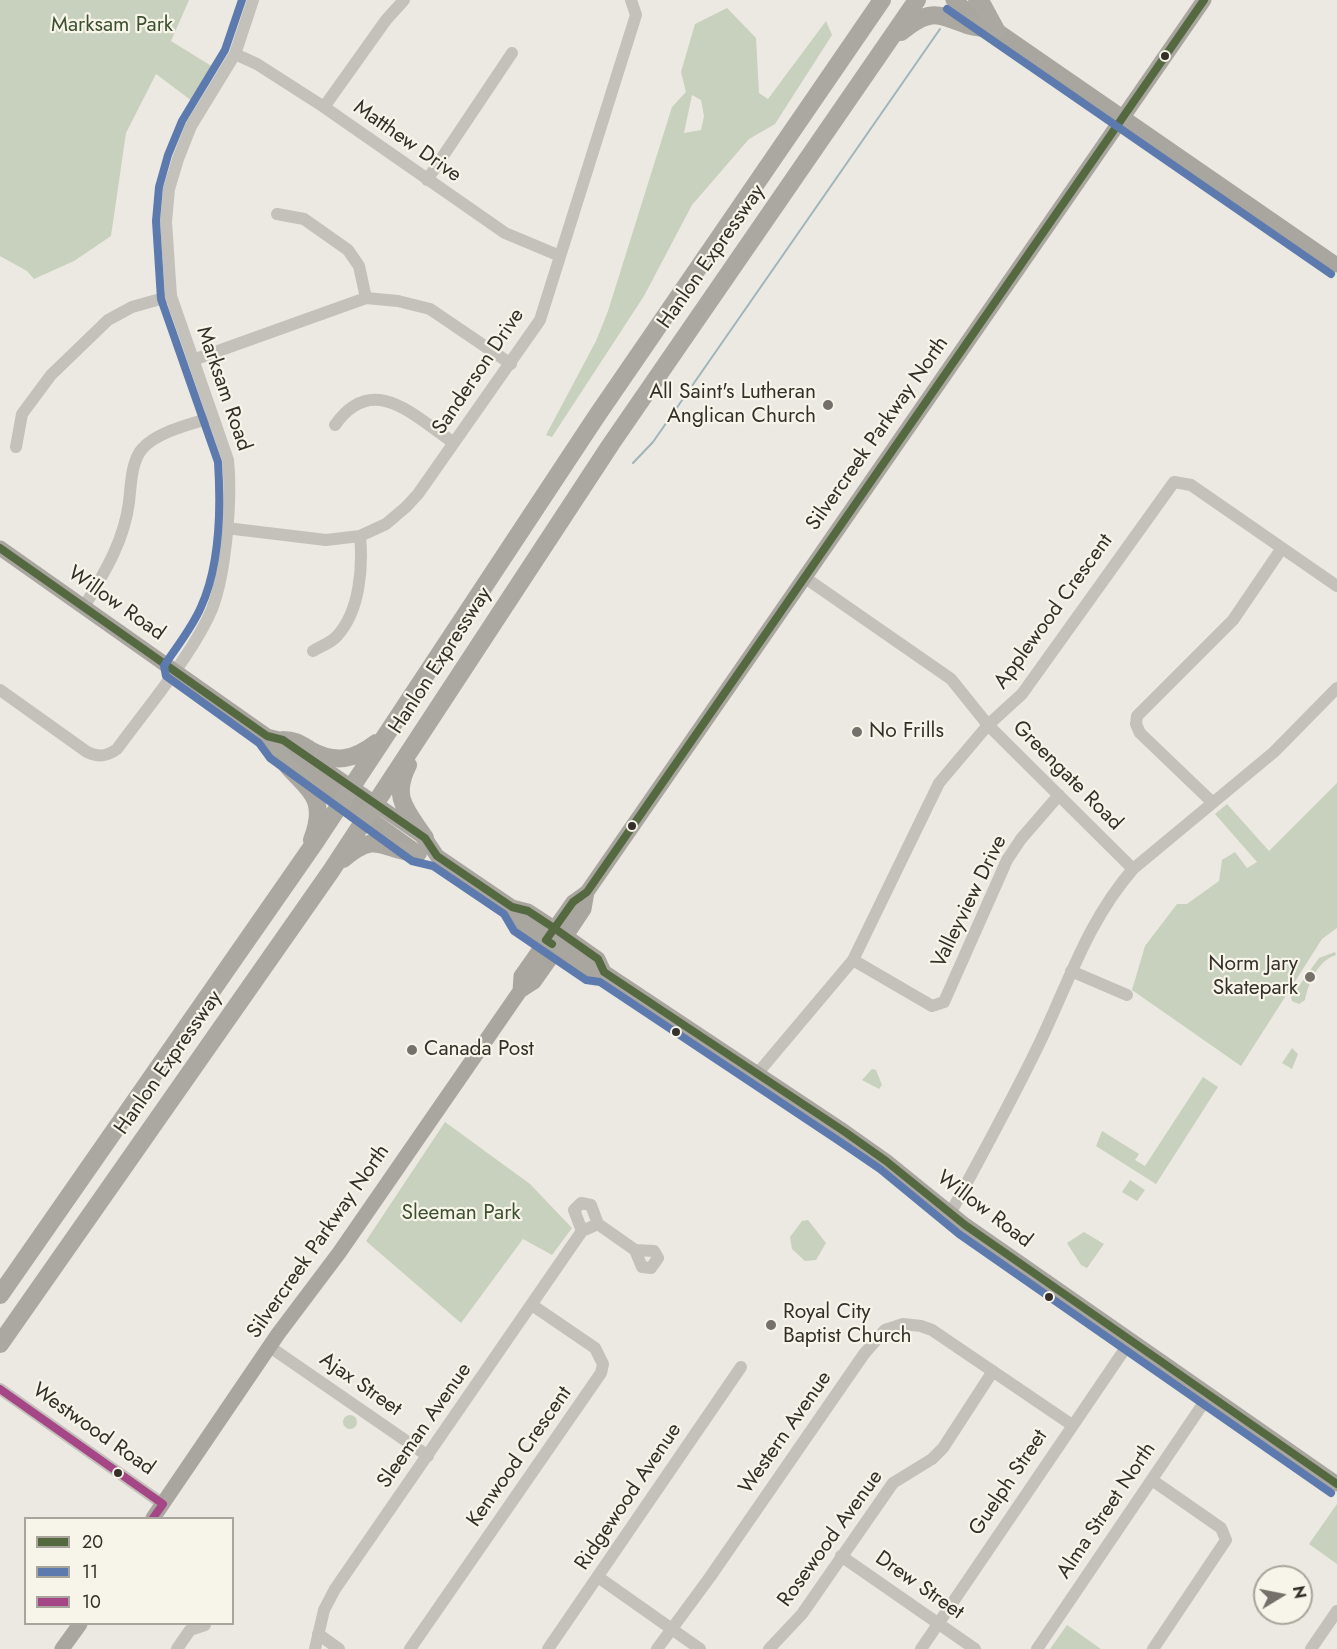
<!DOCTYPE html>
<style>
body{margin:0}
#map{position:relative;width:1337px;height:1649px;overflow:hidden;background:#ebe9e1;font-family:Jost,sans-serif}
canvas{display:block}
.legend{position:absolute;left:24px;top:1517px;width:210px;height:108px;box-sizing:border-box;background:#f7f4e9;border:2px solid #a9a59c;margin:0;padding:8px 10px;list-style:none;font-size:18px;color:#352f29}
.legend li{display:flex;align-items:center;gap:12px;height:30px}
.legend b{width:30px;border:2px solid #a9a59c}
.north{position:absolute;left:1253px;top:1565px;width:60px;height:60px;box-sizing:border-box;background:#f7f4e9;border:2px solid #a9a59c;border-radius:50%;rotate:80deg;font-size:16px;font-weight:700;line-height:24px;text-align:center;color:#352f29}
.north::after{content:'';display:block;margin:auto;width:21px;height:27px;background:#757069;clip-path:polygon(50% 0,100% 100%,50% 72%,0 100%)}
</style>
<div id="map">
<canvas width="1337" height="1649"></canvas>
<ul class="legend">
<li><b style="height:8px;background:#556940"></b>20</li>
<li><b style="height:8px;background:#5c7aae"></b>11</li>
<li><b style="height:8px;background:#a54686"></b>10</li>
</ul>
<div class="north">N</div>
</div>
<script>
const c = document.querySelector('canvas').getContext('2d');
c.lineJoin = 'round';
function fill(path, color) { c.fillStyle = color; c.fill(path, 'evenodd'); }
function trace(path, color, width, dash) { c.strokeStyle = color; c.lineWidth = width; c.lineCap = dash ? 'butt' : 'round'; c.setLineDash(dash || []); c.stroke(path); }
function drawText(font, color, halo, rows, align = 'center') {
  c.font = font + ' Jost,sans-serif'; c.lineWidth = 4.5; c.setLineDash([]); c.textBaseline = 'middle'; c.strokeStyle = halo; c.fillStyle = color; for (const [text, x, y, turn = 0] of rows) {
    c.save(); c.translate(x, y); c.rotate((+turn || 0) * Math.PI / 180); c.textAlign = isNaN(turn) ? turn : align; if (halo) c.strokeText(text, 0, 0); c.fillText(text, 0, 0); c.restore();
  }
}
fill(new Path2D(`
 M0,0H189L171,41L213,67L192,101L156,74L126,133L111,236L74,261L34,279L27,271L0,256Z
 M727,8L756,38L759,93L768,99L826,21L832,35L775,124L749,139L692,205L644,296L552,437L546,435L596,341L608,311L672,107L686,92L681,72L695,24ZM692,95L701,100L704,116L701,130L684,133Z
 M1337,783V928L1322,939L1241,1066L1132,990L1145,946L1177,904H1187L1219,881L1222,860L1235,852L1247,868L1257,862L1215,814L1227,804L1269,851Z
 M1335,952L1336,955C1318,960 1308,984 1305,1000L1299,1004L1292,1001L1291,997L1319,958Z
 M1292,1048L1298,1054L1292,1069L1282,1063Z
 M872,1069L876,1070L882,1085L879,1089L862,1080Z
 M1203,1077L1218,1087L1156,1184L1096,1146L1102,1131L1139,1154L1135,1160L1145,1166Z
 M445,1122L530,1184L572,1228L552,1255L523,1239L461,1323L366,1241Z
 M1130,1180L1145,1190L1137,1201L1122,1192Z
 M808,1220L826,1243L816,1260L805,1261L792,1249L790,1237L802,1221Z
 M1084,1232L1104,1244L1087,1268L1081,1265L1067,1243Z
 M343 1422a7 7 0 1 1 14 0a7 7 0 1 1-14 0Z
 M1337,1504V1564L1309,1544Z
 M1067,1625L1101,1649H1050Z`), '#c8d1bd');
trace(new Path2D(`
 M633,463L653,442L940,29`), '#a0b4ba', 2);
trace(new Path2D(`
 M235,54L257,64L324,107L505,233L560,256
 M324,107L386,20L404,0
 M427,180L512,53
 M277,214L304,219L348,250L359,266L366,298
 M193,360L366,298L398,301L430,309L511,364
 M335,425C373,371 414,416 454,443
 M16,447L22,414L51,375L108,320L132,307L171,296
 M226,528L326,540L360,536L386,524L406,507L418,494L540,320L636,15L631,0
 M804,577L951,679L988,725L1133,869
 M84,607C104,573 124,542 129,502C131,486 131,462 142,449C158,431 190,425 213,417
 M313,651C321,646 331,643 337,636C360,611 363,567 360,536
 M0,690L87,752C98,757 106,757 117,749C146,709 193,654 212,609C226,573 232,498 228,460L171,296L166,222L169,189L178,159L191,126L235,54L253,0
 M1212,802L1140,733L1136,724L1137,716L1233,620L1282,548
 M853,960L932,1006L944,1002L1007,860L1021,839L1059,795
 M1071,971L1127,995
 M757,1074L853,960L939,783L988,725L1022,694L1174,482L1191,485L1337,586
 M950,1214C981,1156 1013,1099 1041,1040C1070,979 1088,921 1133,869L1274,752L1337,688
 M582,1231L574,1210L581,1203L591,1205L598,1224
 M270,1347L428,1456
 M0,1389L163,1504
 M1152,1480L1221,1528L1226,1540L1153,1649
 M841,1556L975,1649
 M598,1577L700,1649
 M318,1634L339,1649
 M177,1649L190,1630L205,1625
 M315,1649L324,1610L335,1589L582,1231L598,1224L635,1250L654,1251L658,1258L651,1268L642,1267L635,1250
 M410,1649L601,1373L603,1364L595,1348L532,1305
 M548,1649L741,1367
 M657,1649L710,1577L864,1354L885,1330L903,1324L921,1326L932,1330L1072,1425
 M769,1649L802,1614L893,1483L932,1459L943,1448L993,1371
 M921,1649L1131,1340
 M1037,1649L1209,1395
 M1311,1649L1337,1611`), '#c4c1bb', 12);
trace(new Path2D(`
 M953,0L1337,265
 M0,548L267,736L273,745
 M267,736L283,740L425,838L437,856L512,907L528,911L554,928L598,959L604,972L845,1132L886,1161L965,1225L1337,1484
 M290,761L417,852
 M512,907L520,922L591,971L604,972
 M520,991L521,976L573,902L587,892L1204,0
 M153,1518L278,1334L339,1253L520,991L534,982L558,948L584,909L587,892
 M62,1649L80,1624`), '#a9a6a0', 15);
trace(new Path2D(`
 M977,0L983,6L996,30
 M901,32C929,9 936,13 967,25C976,28 986,28 996,30
 M283,740C295,740 300,744 310,750C335,764 354,760 376,743
 M276,750C297,787 332,788 312,840
 M408,765C391,798 407,811 425,838
 M343,859C379,829 381,851 418,853
 M0,1295L316,841L596,417L882,0
 M0,1344L331,871L611,444L917,0`), '#aaa8a0', 18);
trace(new Path2D(`
 M0,548L267,736L283,740L425,838L437,856L512,907L528,911L554,928L598,959L604,972L845,1132L886,1161L965,1225L1337,1484
 M552,944L546,940L573,902L587,892L1204,0`), '#556940', 8);
trace(new Path2D(`
 M242,0L225,50L182,121L168,155L159,187L156,221L161,299L218,462C221,508 220,565 201,607C192,628 177,646 164,666L166,676L259,743L270,758L412,861L433,866L504,914L514,931L586,980L600,982L839,1141L880,1169L959,1234L1331,1493
 M947,9L1331,274`), '#5c7aae', 8);
trace(new Path2D(`
 M0,1389L163,1504L153,1518`), '#a54686', 8);
for (const [x, y, r, color] of [
 [1165,56,5,"#352f29"],
 [828,405,6,"#757069"],
 [857,732,6,"#757069"],
 [632,826,5,"#352f29"],
 [1310,977,6,"#757069"],
 [676,1032,5,"#352f29"],
 [412,1050,6,"#757069"],
 [1049,1297,5,"#352f29"],
 [771,1325,6,"#757069"],
 [118,1473,5,"#352f29"]
]) { const dot = new Path2D(); dot.arc(x, y, r, 0, 2 * Math.PI); c.fillStyle = color; c.fill(dot); trace(dot, '#f7f4e9', 2); }
drawText('21px', '#3d5030', '#f7f4e9', [
 ["Marksam Park",112,26],
 ["Sleeman Park",461,1214]
]);
drawText('21px', '#352f29', '#f7f4e9', [
 ["Matthew Drive",407,142,35],
 ["Hanlon Expressway",712,257,-55],
 ["Sanderson Drive",479,372,-56],
 ["Marksam Road",223,389,71],
 ["Silvercreek Parkway North",878,434,-55],
 ["Willow Road",116,604,35],
 ["Applewood Crescent",1054,612,-54],
 ["Hanlon Expressway",441,661,-57],
 ["Greengate Road",1067,776,45],
 ["Valleyview Drive",970,902,-64],
 ["Hanlon Expressway",169,1063,-55],
 ["Willow Road",984,1210,37],
 ["Silvercreek Parkway North",319,1242,-55],
 ["Ajax Street",360,1385,35],
 ["Sleeman Avenue",425,1426,-55],
 ["Westwood Road",93,1430,35],
 ["Western Avenue",786,1433,-55],
 ["Kenwood Crescent",520,1457,-55],
 ["Guelph Street",1009,1483,-56],
 ["Ridgewood Avenue",629,1497,-56],
 ["Alma Street North",1107,1511,-56],
 ["Rosewood Avenue",831,1539,-54],
 ["Drew Street",919,1586,35]
]);
drawText('21px', '#352f29', '#f7f4e9', [
 ["All Saint's Lutheran",816,393,"right"],
 ["Anglican Church",816,417,"right"],
 ["No Frills",869,732],
 ["Norm Jary",1298,965,"right"],
 ["Skatepark",1298,989,"right"],
 ["Canada Post",424,1050],
 ["Royal City",783,1313],
 ["Baptist Church",783,1337]
], 'left');
</script>
